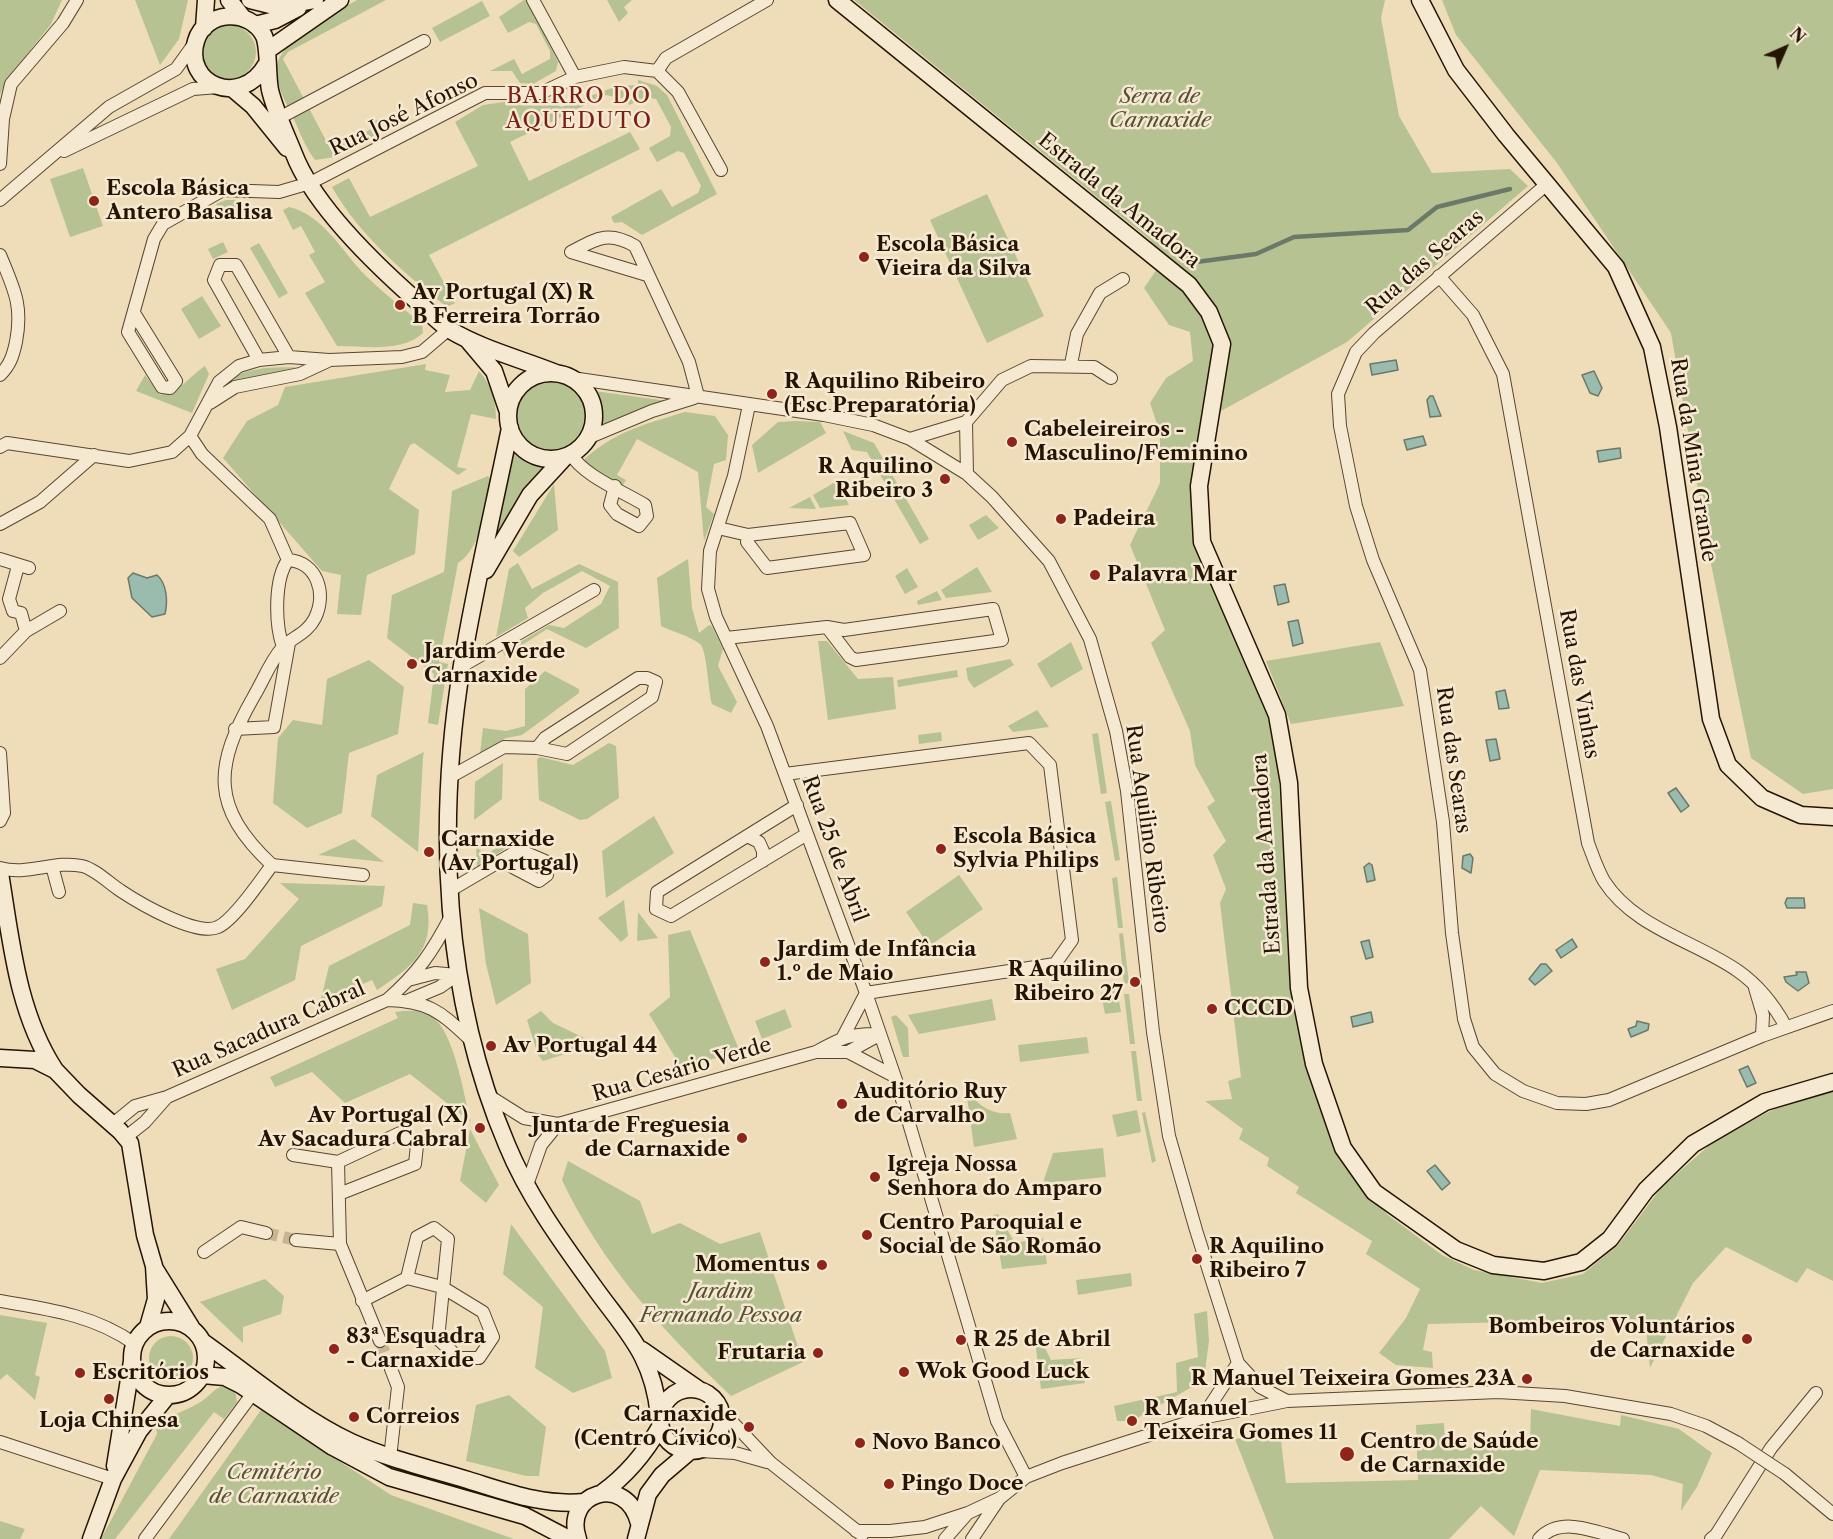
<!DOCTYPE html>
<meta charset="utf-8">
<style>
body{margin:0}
#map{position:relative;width:1833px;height:1539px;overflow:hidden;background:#efddb9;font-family:"Libre Caslon Text",serif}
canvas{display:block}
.north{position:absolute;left:1755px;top:18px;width:60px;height:60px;-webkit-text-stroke:4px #f5e9d2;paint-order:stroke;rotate:45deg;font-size:16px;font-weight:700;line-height:24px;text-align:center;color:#251402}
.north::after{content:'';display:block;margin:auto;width:21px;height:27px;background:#251402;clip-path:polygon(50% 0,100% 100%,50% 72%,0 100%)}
</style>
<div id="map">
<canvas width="1833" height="1539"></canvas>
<div class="north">N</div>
</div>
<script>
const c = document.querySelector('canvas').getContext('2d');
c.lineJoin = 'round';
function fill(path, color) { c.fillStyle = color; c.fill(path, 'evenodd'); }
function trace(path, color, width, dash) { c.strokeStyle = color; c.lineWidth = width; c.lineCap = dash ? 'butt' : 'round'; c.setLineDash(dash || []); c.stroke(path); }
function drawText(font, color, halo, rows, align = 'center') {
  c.font = font + ' "Libre Caslon Text",serif'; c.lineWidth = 5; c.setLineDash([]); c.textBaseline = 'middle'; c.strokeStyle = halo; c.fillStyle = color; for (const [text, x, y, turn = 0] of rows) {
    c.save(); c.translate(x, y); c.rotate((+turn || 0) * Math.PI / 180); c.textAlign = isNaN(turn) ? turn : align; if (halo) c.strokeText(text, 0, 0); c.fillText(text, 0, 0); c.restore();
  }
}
fill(new Path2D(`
 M0,0H62L51,24L6,81L0,95Z
 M135,0H188L179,39L160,65Z
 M357,0H386L288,52L283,59L331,150L375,127L373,122L379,119L385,130L335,157L315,160C305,147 299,130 292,115C285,101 275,83 277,67C278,42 337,12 357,0Z
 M524,0H528L558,62L556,71L533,84L520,83L512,71H490L514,59L522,74L550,59V51L536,24L529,22L508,33L499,17Z
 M607,0H632L624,7L628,13L619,22Z
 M854,0H1385L1381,18L1399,116L1432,173L1510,169L1528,186L1347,342L1210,417L1196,544L1271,716L1279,779L1289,971L1326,1124L1344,1164L1388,1215L1442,1255L1474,1270L1542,1283L1583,1274L1618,1245L1661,1188L1713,1142L1778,1107L1833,1092V1281L1807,1268L1797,1283L1726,1247L1693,1283L1650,1368L1645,1319L1428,1324L1423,1350L1432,1352L1433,1368L1396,1365L1379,1353L1406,1318L1420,1289L1366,1254L1372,1241L1296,1193L1299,1187L1267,1166L1269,1158L1239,1139L1243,1129L1205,1101L1232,1099L1228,1081L1241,1077L1220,903L1226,889L1213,855L1226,841L1207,807L1215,801L1195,765L1190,731L1151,643L1165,630L1130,545L1160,483V433L1150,403L1166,378L1193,361L1190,332L1169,325L1144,288L1161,263L1150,240Z
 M1442,0H1833V789L1803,794L1751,758L1710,559L1671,333L1557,163L1456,35Z
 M482,1L490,16L440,42L432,28Z
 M202 52a27 27 0 1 1 54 0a27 27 0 1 1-54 0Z
 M638,80L657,86L667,95L717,194L642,235L622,222L614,223L611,217L661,189L672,207L698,193L701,186L684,153L678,151L657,162L649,148L670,136L671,127L656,99L646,97L629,105L626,99L606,95L510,142L529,181L630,132L640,149L429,255L455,303L447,307C404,273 359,235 332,187L349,178L370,217L478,166L455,122L483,105L545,96L561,107L617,86L638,85Z
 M83,168L103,226L70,237L50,179Z
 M987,194L1044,316L987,343L930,220Z
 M226,200H239L242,206L223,217L216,204Z
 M289,207C323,215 341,250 365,275C382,292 403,308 422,324L423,333C401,353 365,346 337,346L305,293L325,282L309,255L315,252L301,226L293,230L283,210Z
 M223,242L228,252L213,259L208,249Z
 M259,243L288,293L279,298L250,248Z
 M202,296L221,326L199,339L181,309Z
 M426,364L425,370L450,375L445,392L470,390L479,371C492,386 496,400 496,419L471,414L457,467L467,469L458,475L414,443L410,445L389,489L419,510L415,554L367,575L361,615L337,614L341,575L322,571L223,458L247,421L278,405L285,387Z
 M205,366L209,374L192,413L136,391L145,375L160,395C183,390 187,378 205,366Z
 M303,367L242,379L219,390C240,364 273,368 303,367Z
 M516 416a37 37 0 1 1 74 0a37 37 0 1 1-74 0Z
 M594,391L668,401L600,427L601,402Z
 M685,412L715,416L728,435L726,460L714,464L706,507L714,514L704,541L698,472L637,439L617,475L626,480L621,488L580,463C613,432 642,425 685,412Z
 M795,421L820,422L826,433L758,473L752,445L778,422Z
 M843,431L874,443L929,539L920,544L867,452L852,450Z
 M514,449L524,460L547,465L496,543L492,540Z
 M488,476L491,480C485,506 482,548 458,563L439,662L448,664L438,725L428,723L434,674L387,638L392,595L444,572L452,491Z
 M837,481L849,505L820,508L813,495Z
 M554,484L558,530L519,557L513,551Z
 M810,497L816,509L789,508Z
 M986,515L999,528L978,540L969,525Z
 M688,559L692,608L699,633L709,625L712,626L723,649L718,666L737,702L731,713L712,704C708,692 707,649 700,644C690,636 673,632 661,626L657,578Z
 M518,563L532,589L579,564L618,582L619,628L586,648L547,629L505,656L503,652L549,625L564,628L601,604L610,586L582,571L543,593L525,608L528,618L496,637L509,569Z
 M977,567L992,592L946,598L941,590Z
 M907,568L918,587L905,594L895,576Z
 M937,591L942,600L918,605L917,601Z
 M818,641H827L858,679L893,677L896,709L828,720Z
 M1071,642L1083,669L1051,688L1037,664Z
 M1380,642L1404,706L1291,724L1266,661Z
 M1010,659L1014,665L974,688L968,680L966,668Z
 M369,660L404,687L398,734L349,753L342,813L307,828L273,803L278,738L293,720L322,725L327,679Z
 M957,670L958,677L898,687L897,680Z
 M545,671L579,689V693L522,735L506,738L480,754L483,728L506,731L525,726V689Z
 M1037,710L1049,727L1013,732L1008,726Z
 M941,732L942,741L919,744L918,735Z
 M1098,733L1107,793L1101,794L1092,734Z
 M609,743L616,746L619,798L587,819L580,820L539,800L537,759L540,757L573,765Z
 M424,752L423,757L418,852L371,816L377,775Z
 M503,763L502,799L474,820L475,782Z
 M1111,801L1120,860L1115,861L1105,802Z
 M654,816L674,853L606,898L602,851Z
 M521,833L525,836L477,867L476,846L485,855Z
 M354,839L384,862L318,855Z
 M959,875L983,909L929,946L906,912Z
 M1117,877L1123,928H1118L1112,878Z
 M280,883L385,886L382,906L301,946L295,980L232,1010L216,969L245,959L299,899Z
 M624,900L628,936L621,942L598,918Z
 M413,903L427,905C435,950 412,967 377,990L372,980L320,1003L329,966L410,925Z
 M479,908L528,934L531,983L496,1005L486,964Z
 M638,912L658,938L637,941Z
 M690,930L740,1052L681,1067L649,1014L670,997L668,935Z
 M1123,933L1129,983L1124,984L1119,934Z
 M1117,990L1121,1012L1105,1014L1101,993Z
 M1124,994H1129L1135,1044H1130Z
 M992,999L996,1020L919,1034L908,1015Z
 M785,1009L792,1027L762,1039L755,1021Z
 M541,1011L553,1023L597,1044L543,1061L538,1055L527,1020Z
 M395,1012C404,1011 416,1010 424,1012C454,1021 463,1094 471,1122L410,1074L345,1103L312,1072L275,1087L270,1077L398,1018Z
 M896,1015L908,1028L909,1057H903L891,1017Z
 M1087,1037L1089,1053L1020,1062L1018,1045Z
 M1131,1051H1136L1142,1101H1137Z
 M966,1090C979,1105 990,1115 1010,1113L1017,1139L974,1147Z
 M1137,1110L1141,1132L1117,1137L1112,1115Z
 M1145,1112L1156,1161L1152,1163L1142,1113Z
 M470,1129L499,1185L486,1203L460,1181Z
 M1103,1148L1106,1177L1045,1183L1044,1179L1053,1153Z
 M568,1161L640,1201L652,1234L680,1223L720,1244L760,1232L803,1362L731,1396C663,1331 602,1265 562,1180Z
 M998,1214L1015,1243L1043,1238L1047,1264L1002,1269L993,1215Z
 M511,1224L605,1351L612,1378L573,1393L535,1368L543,1307L503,1274Z
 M1131,1273L1132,1286L1078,1295L1076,1280Z
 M265,1279L284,1296L281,1314L243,1327V1343L200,1302Z
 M1207,1311L1209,1341L1205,1371L1192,1387L1132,1421H1117L1114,1406L1177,1392L1176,1363L1198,1357L1194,1314Z
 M0,1315L47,1323L35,1375L40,1377L35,1400L7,1374L0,1380Z
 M1034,1333L1042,1342L1051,1360L1081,1358L1085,1383L1041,1389Z
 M149 1358a22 22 0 1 1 44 0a22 22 0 1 1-44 0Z
 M226,1385L235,1390L237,1402L224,1419L214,1412L115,1539H101L157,1434L156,1427C170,1414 187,1411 202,1401C212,1394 214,1388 226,1385Z
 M509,1395L546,1427L539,1476H526L466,1461L476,1405Z
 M1531,1409L1620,1426L1621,1415L1679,1429L1712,1453L1697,1487L1681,1511L1683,1484L1651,1475L1540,1470L1514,1536L1481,1506L1449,1539H1274L1235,1439L1280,1432L1286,1483L1418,1480L1416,1425L1444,1423L1445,1450L1530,1442Z
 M261,1410L391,1495L514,1539H169Z
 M0,1521L25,1529L20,1539H0Z`), '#b6c291');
const water = new Path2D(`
 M1396,360L1398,370L1372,375L1370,364Z
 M1594,371L1602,388L1598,396L1590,393L1582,375Z
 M1430,396H1433L1441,416L1430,417L1427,400Z
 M1423,436L1426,445L1407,450L1404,440Z
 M1620,448L1621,458L1599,462L1597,451Z
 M133,573L147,578L157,575C167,584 168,601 165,614L152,617L132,598L128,578Z
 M1285,584L1289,602L1278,605L1274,586Z
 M1298,620L1303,643L1293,646L1288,622Z
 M1505,690L1509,708L1499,709L1496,692Z
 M1496,739L1500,759L1490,761L1486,740Z
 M1676,788L1689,806L1681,812L1668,793Z
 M1461,801L1463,813L1460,814V820H1454L1451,803Z
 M1470,854L1473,858L1471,873L1462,868L1463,856Z
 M1369,863L1372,865L1375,880L1367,882L1364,867Z
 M1787,898H1804L1805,908H1787L1785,903Z
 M1572,939L1577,947L1561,958L1556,950Z
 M1369,940L1373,957L1366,959L1361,942Z
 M1541,964H1546L1552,971L1535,985L1529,979Z
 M1796,972H1806L1809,983L1798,991L1786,982L1784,977L1797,975Z
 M1371,1012L1373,1022L1353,1027L1351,1017Z
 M1637,1021L1649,1024L1648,1030L1631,1037L1628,1029L1636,1026Z
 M1748,1066L1756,1083L1747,1087L1739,1070Z
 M1435,1165L1450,1183L1442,1190L1427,1171Z`);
fill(water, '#9abcae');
trace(water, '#6b7969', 1.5);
trace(new Path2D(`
 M1189,263L1256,254L1294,237L1408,230L1437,207L1510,189`), '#6b7969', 4.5);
trace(new Path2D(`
 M266,1233L296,1240
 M380,1341L391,1369`), '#c7b594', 12, [12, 6]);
const street = new Path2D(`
 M533,0L575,77
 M657,71L666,58L767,0
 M281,117L424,41
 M64,151L193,89L219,87
 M0,164L3,119L11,84L63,23L77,0
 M1547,184L1374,333L1356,352L1338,394L1340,426L1356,506L1373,560L1420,670L1443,822L1452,933L1464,1019L1473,1047L1495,1074L1523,1091L1557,1103L1586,1104L1609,1100L1762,1036L1833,1011
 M0,200L109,107L176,69L194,44
 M0,255C14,289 23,305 16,342C13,356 10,365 0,375
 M647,275L571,252C596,239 608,230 635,246L689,362L698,396
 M1439,276L1473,315L1503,374L1588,843C1593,856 1597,869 1604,881C1634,928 1695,941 1738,971C1758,985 1774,1005 1786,1027
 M134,313L176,381L170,388L162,387L128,332L154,239L163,224L223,190L279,192L310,183L485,93H541L575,77L624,67L657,71L678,92L721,170
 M259,360L214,280L220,265H236L289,357
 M1071,364L1077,334L1100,293L1123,279
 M572,378L824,415L873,425L910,439L967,474L992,497L1049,561L1090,639L1116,731L1127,791L1153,1032L1169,1136L1196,1230L1238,1363L1260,1387L1287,1401
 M210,403L235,387L300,374L328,361
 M749,405L734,476L710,551L708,589L716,617L767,726L866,993L898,1086L997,1421L1026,1477
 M190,436L202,454L270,519L288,560
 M590,437L652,411L694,398
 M910,439L966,422
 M0,447L7,443L129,461L172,452L190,436L219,382L239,366L259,360L289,357L329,360L402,357L422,352L449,329
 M571,454C582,475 624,492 645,505L647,516L639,526L617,514L610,505L615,486
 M967,474L966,422L1002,380L1031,366L1094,367L1111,378
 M0,524L40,502L94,455
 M718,528L748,535L850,523L864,555L767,568L747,542L748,535
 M0,559L29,568
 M18,566L9,599L13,611L21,613L26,631
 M726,638L827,627L844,630L993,609L1002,640L856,660L850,657L827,627
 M283,647C275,625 274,579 288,560C317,562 327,593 315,618C307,634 292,637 282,648C270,662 263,681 254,696C214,766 210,807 272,865L363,875
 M0,658L26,631L60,611
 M462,666L594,590
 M235,729L274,727L289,643
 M0,753L4,813L0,821
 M785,774L1029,743L1050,765L1072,940L1055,964L866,993L843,1037
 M450,777L504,747L537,748L567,754L652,697L656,682L647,678H638L545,738L537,748
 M797,805L657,892L656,909L671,916L807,834
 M747,836L759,842L763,851V861
 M52,866L59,892
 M0,868C27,876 55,860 82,866C95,869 110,884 121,891C139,903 197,937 218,927C234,920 261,880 272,865
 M449,891L519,850L545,861L547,875L539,881L503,862
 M412,979L435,973L457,975
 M1755,988L1763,1015L1762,1036
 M387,1000C432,1001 442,1014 473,1042
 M409,1000L440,987L457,975
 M817,1052H848L879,1035
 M848,1052L894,1076
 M489,1096L524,1118L558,1124L816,1052C841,1038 851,1033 880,1034
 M113,1124L135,1106L167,1097L387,1000C418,973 433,951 451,916
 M126,1137L145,1122L167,1097
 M293,1155L338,1162L340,1244L380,1341
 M338,1162L400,1133L417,1145L415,1164L339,1194
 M527,1185L541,1145L558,1124
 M296,1240L340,1244
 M204,1252L241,1227L266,1233
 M0,1301C48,1309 94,1315 135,1344
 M362,1301L407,1278L442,1287L483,1312L493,1337L479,1358H459L438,1339L448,1239L434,1228L417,1237L407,1278
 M720,1409L771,1463L862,1535
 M1202,1418L1238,1363
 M0,1442L113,1479
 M700,1451L735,1453L767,1462
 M390,1458L398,1387L391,1369
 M1785,1474L1833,1514
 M856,1531H890L925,1527L968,1513L1000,1498L1026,1477L1062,1463L1202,1418L1287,1401L1498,1392L1565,1396L1671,1414L1706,1426L1738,1443
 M145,1539L253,1393
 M945,1539L967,1514
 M972,1539L999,1499
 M1539,1539C1561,1515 1595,1532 1623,1539
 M1711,1539L1716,1535L1771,1448L1816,1393`);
const secondary = new Path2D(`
 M229,0L243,18
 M250,0L278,7L315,0
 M837,0L1189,285L1209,312L1222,344L1199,486L1202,542L1277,715L1289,783L1299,988L1314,1064L1343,1148L1374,1192L1456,1250L1493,1265L1544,1271L1581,1262L1610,1239L1646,1190L1693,1144L1765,1102L1833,1082
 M1420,0L1456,70L1506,135L1616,267L1652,347L1668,427L1711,719L1728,765L1762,798L1801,815L1833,817
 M255,25L275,20L298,8
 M204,28L206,0
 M268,50L340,0
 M266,65C240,109 183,84 196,41C205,10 250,8 264,36C269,47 267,75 270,90C275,111 286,134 294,154C314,206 378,267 419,303C429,312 439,323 450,330C482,349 521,359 556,373
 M233,89L253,106L287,148
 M467,339L494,371L508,412
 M508 416a43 43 0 1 1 86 0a43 43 0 1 1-86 0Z
 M510,428C494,507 475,586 462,665C436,824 443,995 507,1145C527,1194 560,1240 592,1284C626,1332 653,1354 659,1416
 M486,570L530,495L564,458
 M0,873C11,940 17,1012 55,1070
 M0,1058L35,1060L55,1070L79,1095L120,1131L130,1143L145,1235L154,1266L156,1299L148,1327
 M155,1269L191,1327
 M132 1358a37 37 0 1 1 74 0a37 37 0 1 1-74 0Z
 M203,1342C251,1376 298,1417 351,1442C389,1459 428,1468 468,1480C507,1492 543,1506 584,1502
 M642,1350L698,1389
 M202,1375L225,1377L241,1385L333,1447L389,1477L525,1516L569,1539
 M660 1420a31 31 0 1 1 62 0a31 31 0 1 1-62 0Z
 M115,1466L132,1361
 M602,1493C627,1475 645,1453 660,1427
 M91,1539L113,1479L139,1431L168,1395
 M578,1539C562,1493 626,1472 639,1523
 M636,1539L648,1494L662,1475L689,1452`);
trace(street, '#584630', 14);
trace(secondary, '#251402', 19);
trace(street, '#f5e9d2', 12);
trace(secondary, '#f5e9d2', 16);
const streetBridge = new Path2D(`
 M1738,1443L1785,1474`);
trace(streetBridge, '#584630', 14, []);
trace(streetBridge, '#f5e9d2', 12);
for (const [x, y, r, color] of [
 [94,201,6,"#8f2418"],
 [864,257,6,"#8f2418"],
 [400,305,6,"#8f2418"],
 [772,394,6,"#8f2418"],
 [1012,442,6,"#8f2418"],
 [945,479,6,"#8f2418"],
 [1061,519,6,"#8f2418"],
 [1095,575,6,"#8f2418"],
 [412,664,6,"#8f2418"],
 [941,849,6,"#8f2418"],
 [429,852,6,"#8f2418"],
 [765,962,6,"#8f2418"],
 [1135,982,6,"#8f2418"],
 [1212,1009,6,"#8f2418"],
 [491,1046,6,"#8f2418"],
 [842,1104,6,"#8f2418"],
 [480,1128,6,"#8f2418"],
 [742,1138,6,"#8f2418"],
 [875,1177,6,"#8f2418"],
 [867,1235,6,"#8f2418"],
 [1197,1259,6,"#8f2418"],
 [822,1265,6,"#8f2418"],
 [1747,1339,6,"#8f2418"],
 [961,1340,6,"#8f2418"],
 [334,1349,6,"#8f2418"],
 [818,1353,6,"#8f2418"],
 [904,1372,6,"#8f2418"],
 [80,1373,6,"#8f2418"],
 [1527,1379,6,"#8f2418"],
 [109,1399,6,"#8f2418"],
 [354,1417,6,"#8f2418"],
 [1132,1421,6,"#8f2418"],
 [749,1427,6,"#8f2418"],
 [860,1443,6,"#8f2418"],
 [1347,1454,8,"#8f2418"],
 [889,1484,6,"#8f2418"]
]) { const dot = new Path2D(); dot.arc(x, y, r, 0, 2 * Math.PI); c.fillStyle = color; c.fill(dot); trace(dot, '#f5e9d2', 2); }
drawText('italic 21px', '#585134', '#f5e9d2', [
 ["Serra de",1160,97],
 ["Carnaxide",1160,121],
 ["Jardim",721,1292],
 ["Fernando Pessoa",721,1316],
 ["Cemitério",274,1473],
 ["de Carnaxide",274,1497]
]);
drawText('21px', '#251402', '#f5e9d2', [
 ["Rua José Afonso",404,115,-26],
 ["Estrada da Amadora",1119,201,39],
 ["Rua das Searas",1425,263,-41],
 ["Rua da Mina Grande",1693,460,81],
 ["Rua das Vinhas",1579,684,80],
 ["Rua das Searas",1453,760,82],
 ["Rua Aquilino Ribeiro",1147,829,82],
 ["Rua 25 de Abril",834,849,70],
 ["Estrada da Amadora",1267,854,-94],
 ["Rua Sacadura Cabral",269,1030,-24],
 ["Rua Cesário Verde",682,1070,-16]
]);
drawText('bold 21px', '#251402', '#f5e9d2', [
 ["Escola Básica",106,189],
 ["Antero Basalisa",106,213],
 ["Escola Básica",876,245],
 ["Vieira da Silva",876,269],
 ["Av Portugal (X) R",412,293],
 ["B Ferreira Torrão",412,317],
 ["R Aquilino Ribeiro",784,382],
 ["(Esc Preparatória)",784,406],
 ["Cabeleireiros -",1024,430],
 ["Masculino/Feminino",1024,454],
 ["R Aquilino",933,467,"right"],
 ["Ribeiro 3",933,491,"right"],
 ["Padeira",1073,519],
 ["Palavra Mar",1107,575],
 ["Jardim Verde",424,652],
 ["Carnaxide",424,676],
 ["Escola Básica",953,837],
 ["Sylvia Philips",953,861],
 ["Carnaxide",441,840],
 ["(Av Portugal)",441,864],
 ["Jardim de Infância",777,950],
 ["1.º de Maio",777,974],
 ["R Aquilino",1123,970,"right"],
 ["Ribeiro 27",1123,994,"right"],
 ["CCCD",1224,1009],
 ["Av Portugal 44",503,1046],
 ["Auditório Ruy",854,1092],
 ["de Carvalho",854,1116],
 ["Av Portugal (X)",468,1116,"right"],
 ["Av Sacadura Cabral",468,1140,"right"],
 ["Junta de Freguesia",730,1126,"right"],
 ["de Carnaxide",730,1150,"right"],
 ["Igreja Nossa",887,1165],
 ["Senhora do Amparo",887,1189],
 ["Centro Paroquial e",879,1223],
 ["Social de São Romão",879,1247],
 ["R Aquilino",1209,1247],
 ["Ribeiro 7",1209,1271],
 ["Momentus",810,1265,"right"],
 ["Bombeiros Voluntários",1735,1327,"right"],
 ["de Carnaxide",1735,1351,"right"],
 ["83ª Esquadra",346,1337],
 ["- Carnaxide",346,1361],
 ["R 25 de Abril",973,1340],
 ["Frutaria",806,1353,"right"],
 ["Wok Good Luck",916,1372],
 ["Escritórios",92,1373],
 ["R Manuel Teixeira Gomes 23A",1515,1379,"right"],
 ["R Manuel",1144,1409],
 ["Teixeira Gomes 11",1144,1433],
 ["Carnaxide",737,1415,"right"],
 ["(Centro Cívico)",737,1439,"right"],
 ["Correios",366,1417],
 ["Loja Chinesa",109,1421,"center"],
 ["Centro de Saúde",1360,1442],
 ["de Carnaxide",1360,1466],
 ["Novo Banco",872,1443],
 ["Pingo Doce",901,1484]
], 'left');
c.letterSpacing = '1.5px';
drawText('22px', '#7a1f14', '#f5e9d2', [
 ["BAIRRO DO",579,97],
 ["AQUEDUTO",579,122]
]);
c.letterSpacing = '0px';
</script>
